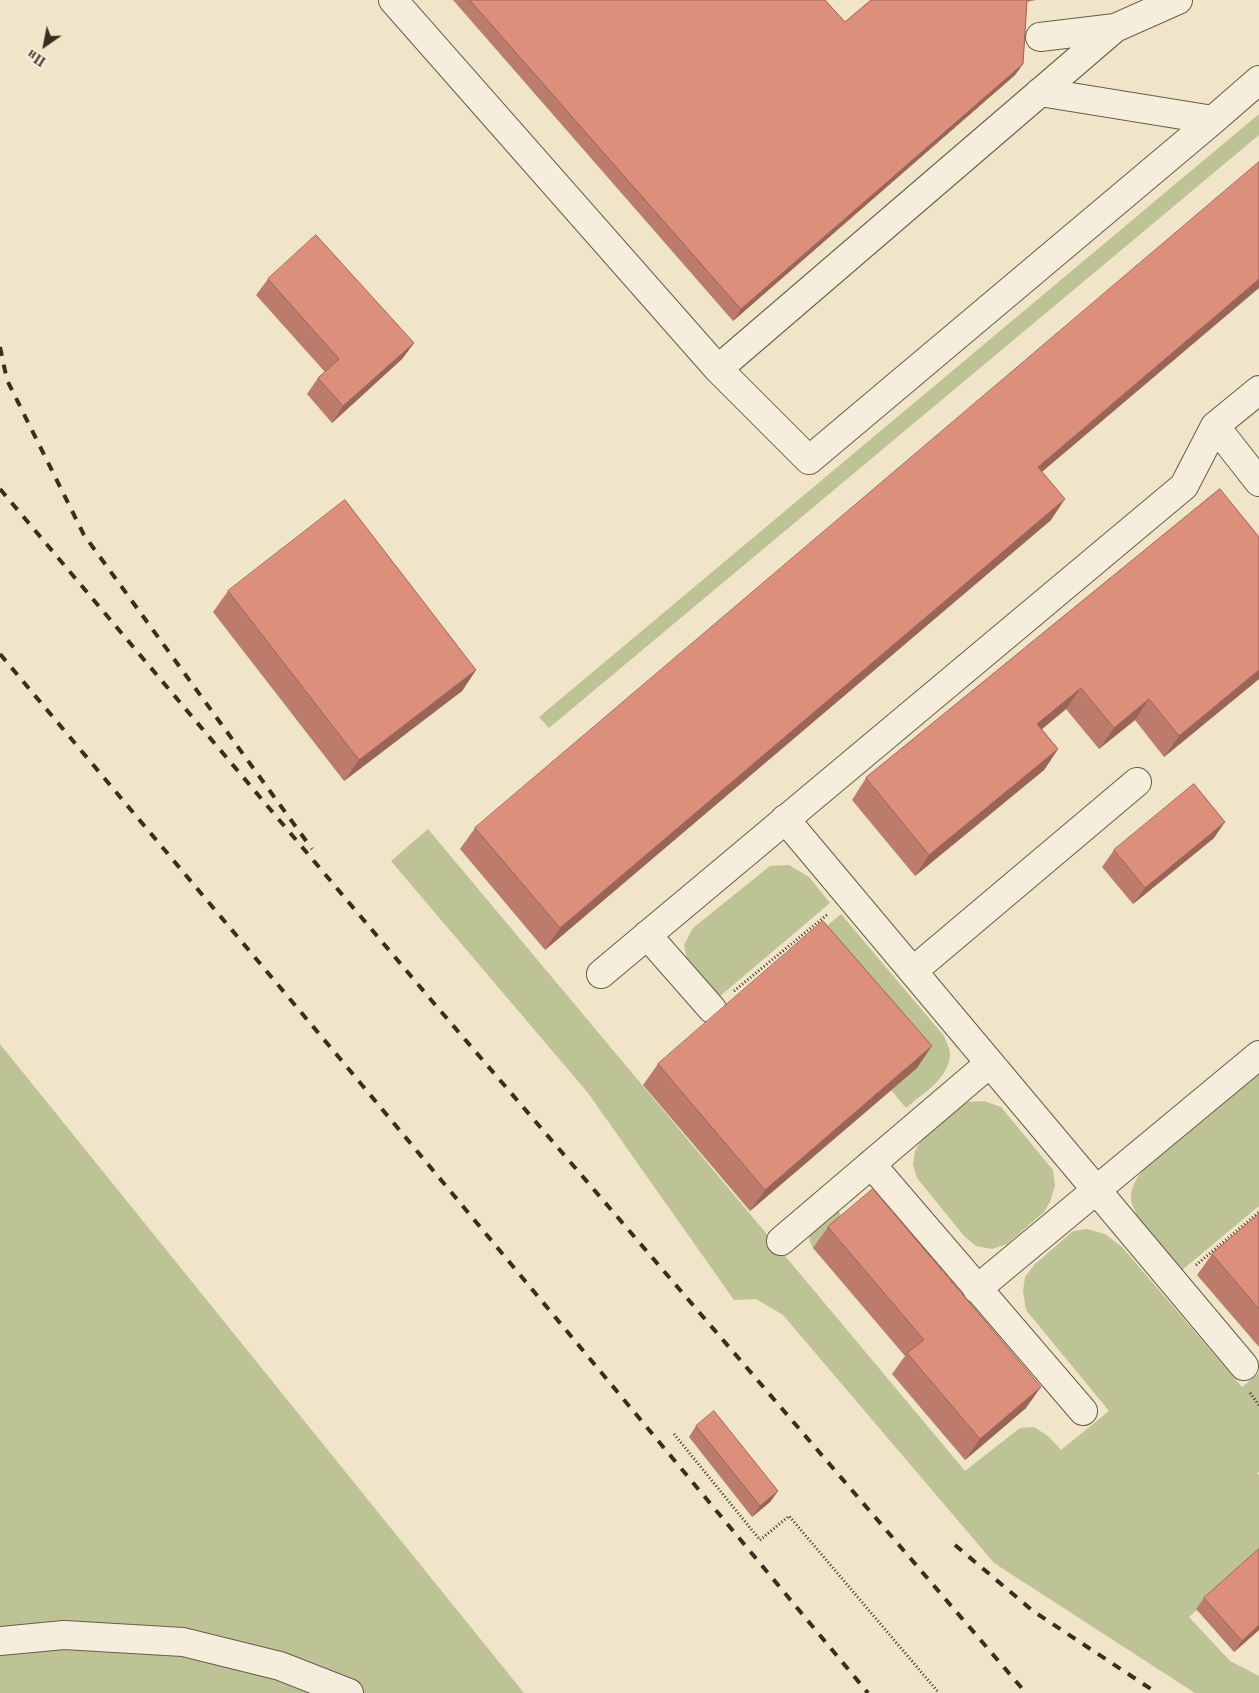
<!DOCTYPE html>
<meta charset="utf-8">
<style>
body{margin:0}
#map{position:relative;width:1259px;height:1693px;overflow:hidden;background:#f1e5c9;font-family:"Old Standard TT",serif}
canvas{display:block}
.north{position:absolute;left:20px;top:20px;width:50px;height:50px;-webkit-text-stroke:4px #f6eedc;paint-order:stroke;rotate:213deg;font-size:14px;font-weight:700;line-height:20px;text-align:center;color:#3c2e1e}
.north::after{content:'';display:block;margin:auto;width:18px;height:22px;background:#3c2e1e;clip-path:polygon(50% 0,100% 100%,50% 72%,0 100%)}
</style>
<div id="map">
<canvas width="1259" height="1693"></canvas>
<div class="north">Пн</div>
</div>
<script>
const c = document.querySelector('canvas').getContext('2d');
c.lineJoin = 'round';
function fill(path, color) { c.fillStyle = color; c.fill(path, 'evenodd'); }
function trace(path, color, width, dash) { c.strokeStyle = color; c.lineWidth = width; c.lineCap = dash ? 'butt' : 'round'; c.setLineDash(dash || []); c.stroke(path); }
fill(new Path2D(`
 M1259,114V135L549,728L539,717Z
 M428,829L965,1471L1020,1428L1034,1427L1048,1436L1061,1450L1109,1411L1026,1310L1023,1291L1025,1277L1034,1265L1073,1231L1087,1229L1105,1234L1122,1247L1242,1387L1259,1373V1472L1257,1473L1259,1475V1554L1189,1617L1230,1661L1259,1676V1693H1195L994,1563L783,1315L756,1299L734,1300L588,1093L391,861Z
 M789,865L809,877L830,903L719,997L687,961L684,945L693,928L770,866Z
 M841,914L944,1036C946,1041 950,1049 950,1054C949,1079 923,1093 906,1108L891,1090L917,1067L808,942Z
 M0,1044L524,1693H0Z
 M1259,1072V1206L1181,1271C1169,1256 1131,1217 1131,1198C1131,1186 1138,1176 1145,1167Z
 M984,1101L1001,1107L1053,1170L1055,1186L1050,1202L1044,1212L1007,1244L992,1249L976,1246L964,1236L917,1178L913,1165L915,1151L923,1137L966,1102Z
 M833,1205L846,1221L813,1248L810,1242L808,1231Z`), '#bdc394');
const minor = new Path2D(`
 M393,0L718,369L1115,28L1178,0
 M1040,37L1115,28
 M1040,92L1213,120L1259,80
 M718,369L809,460L1213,120
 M1215,426L1259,482
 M785,819L1244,1366
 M647,935L712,1009
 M913,971L1137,782
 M601,974L1184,486L1215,426L1259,390
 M871,1164L1083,1411
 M781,1241L990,1063
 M977,1289L1259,1055
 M0,1641L64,1635L183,1642L280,1666L349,1693`);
trace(minor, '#695c49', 30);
trace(new Path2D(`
 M734,991L828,914
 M1196,1265L1259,1212
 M1250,1393L1259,1405
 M674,1434L760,1540L789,1516L939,1693`), '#3c2e1e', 3, [1, 2.5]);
trace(minor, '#f6eedc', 28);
trace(new Path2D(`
 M0,347L7,380L84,535L312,849
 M0,489L432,1001L1026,1693
 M0,654L347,1067L868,1693
 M955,1545L1033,1611L1157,1693`), '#3c2e1e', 4, [9, 9]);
fill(new Path2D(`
 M453,0H825L845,22L871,0H1036L1027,2L1023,64L1015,75L733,321Z
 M268,279L414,343L402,359L332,423L307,394L318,378L325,372L256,295Z
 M1042,472L1051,520L545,950L460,849L475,828Z
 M1220,489L1259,679L1164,757L1135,720L1099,749L1066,709L1042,729L1058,749L1044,770L915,876L852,800L866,778Z
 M228,591L476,670L462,691L344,781L213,612Z
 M1214,838L1133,904L1102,867L1114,850Z
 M658,1064L917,1068L750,1211L643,1085Z
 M1259,1214V1347L1197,1275L1212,1254Z
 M828,1227L1026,1408L965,1460L892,1374L905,1356L813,1248Z
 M696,1426L778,1491L770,1502L752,1517L689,1437Z
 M1204,1598L1259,1630L1234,1652L1196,1609Z`), '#bd7c6b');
fill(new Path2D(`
 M1023,64L1015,75L733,321L741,309Z
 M1259,279V288L1023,488L1038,467Z
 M414,343L402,359L332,423L343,406Z
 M1065,499L1051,520L545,950L560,928Z
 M476,670L462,691L344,781L359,760Z
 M1259,670V679L1164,757L1179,736Z
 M1081,688L1066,709L1023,745L1037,724Z
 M1149,699L1135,720L1099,749L1114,728Z
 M1058,749L1044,770L915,876L929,855Z
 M1225,822L1214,838L1133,904L1145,888Z
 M932,1046L917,1068L750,1211L765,1190Z
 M1041,1387L1026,1408L965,1460L980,1439Z
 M778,1491L770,1502L752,1517L760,1506Z
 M1259,1625V1630L1234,1652L1242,1641Z`), '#9a6557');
const building = new Path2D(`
 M470,0H825L845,22L871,0H1027L1023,64L741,309Z
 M1259,162V279L1038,467L1065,499L560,928L475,828Z
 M316,235L414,343L343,406L318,378L339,359L268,279Z
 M1220,489L1259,537V670L1179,736L1149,699L1114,728L1081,688L1037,724L1058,749L929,855L866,778Z
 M345,500L476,670L359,760L228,591Z
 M1194,784L1225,822L1145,888L1114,850Z
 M823,921L932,1046L765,1190L658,1064Z
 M873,1189L1041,1387L980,1439L907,1353L924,1340L828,1227Z
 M1259,1214V1309L1212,1254Z
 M714,1411L778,1491L760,1506L696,1426Z
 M1259,1549V1625L1242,1641L1204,1598Z`);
fill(building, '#dc907c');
trace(building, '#9a6557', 1);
</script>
